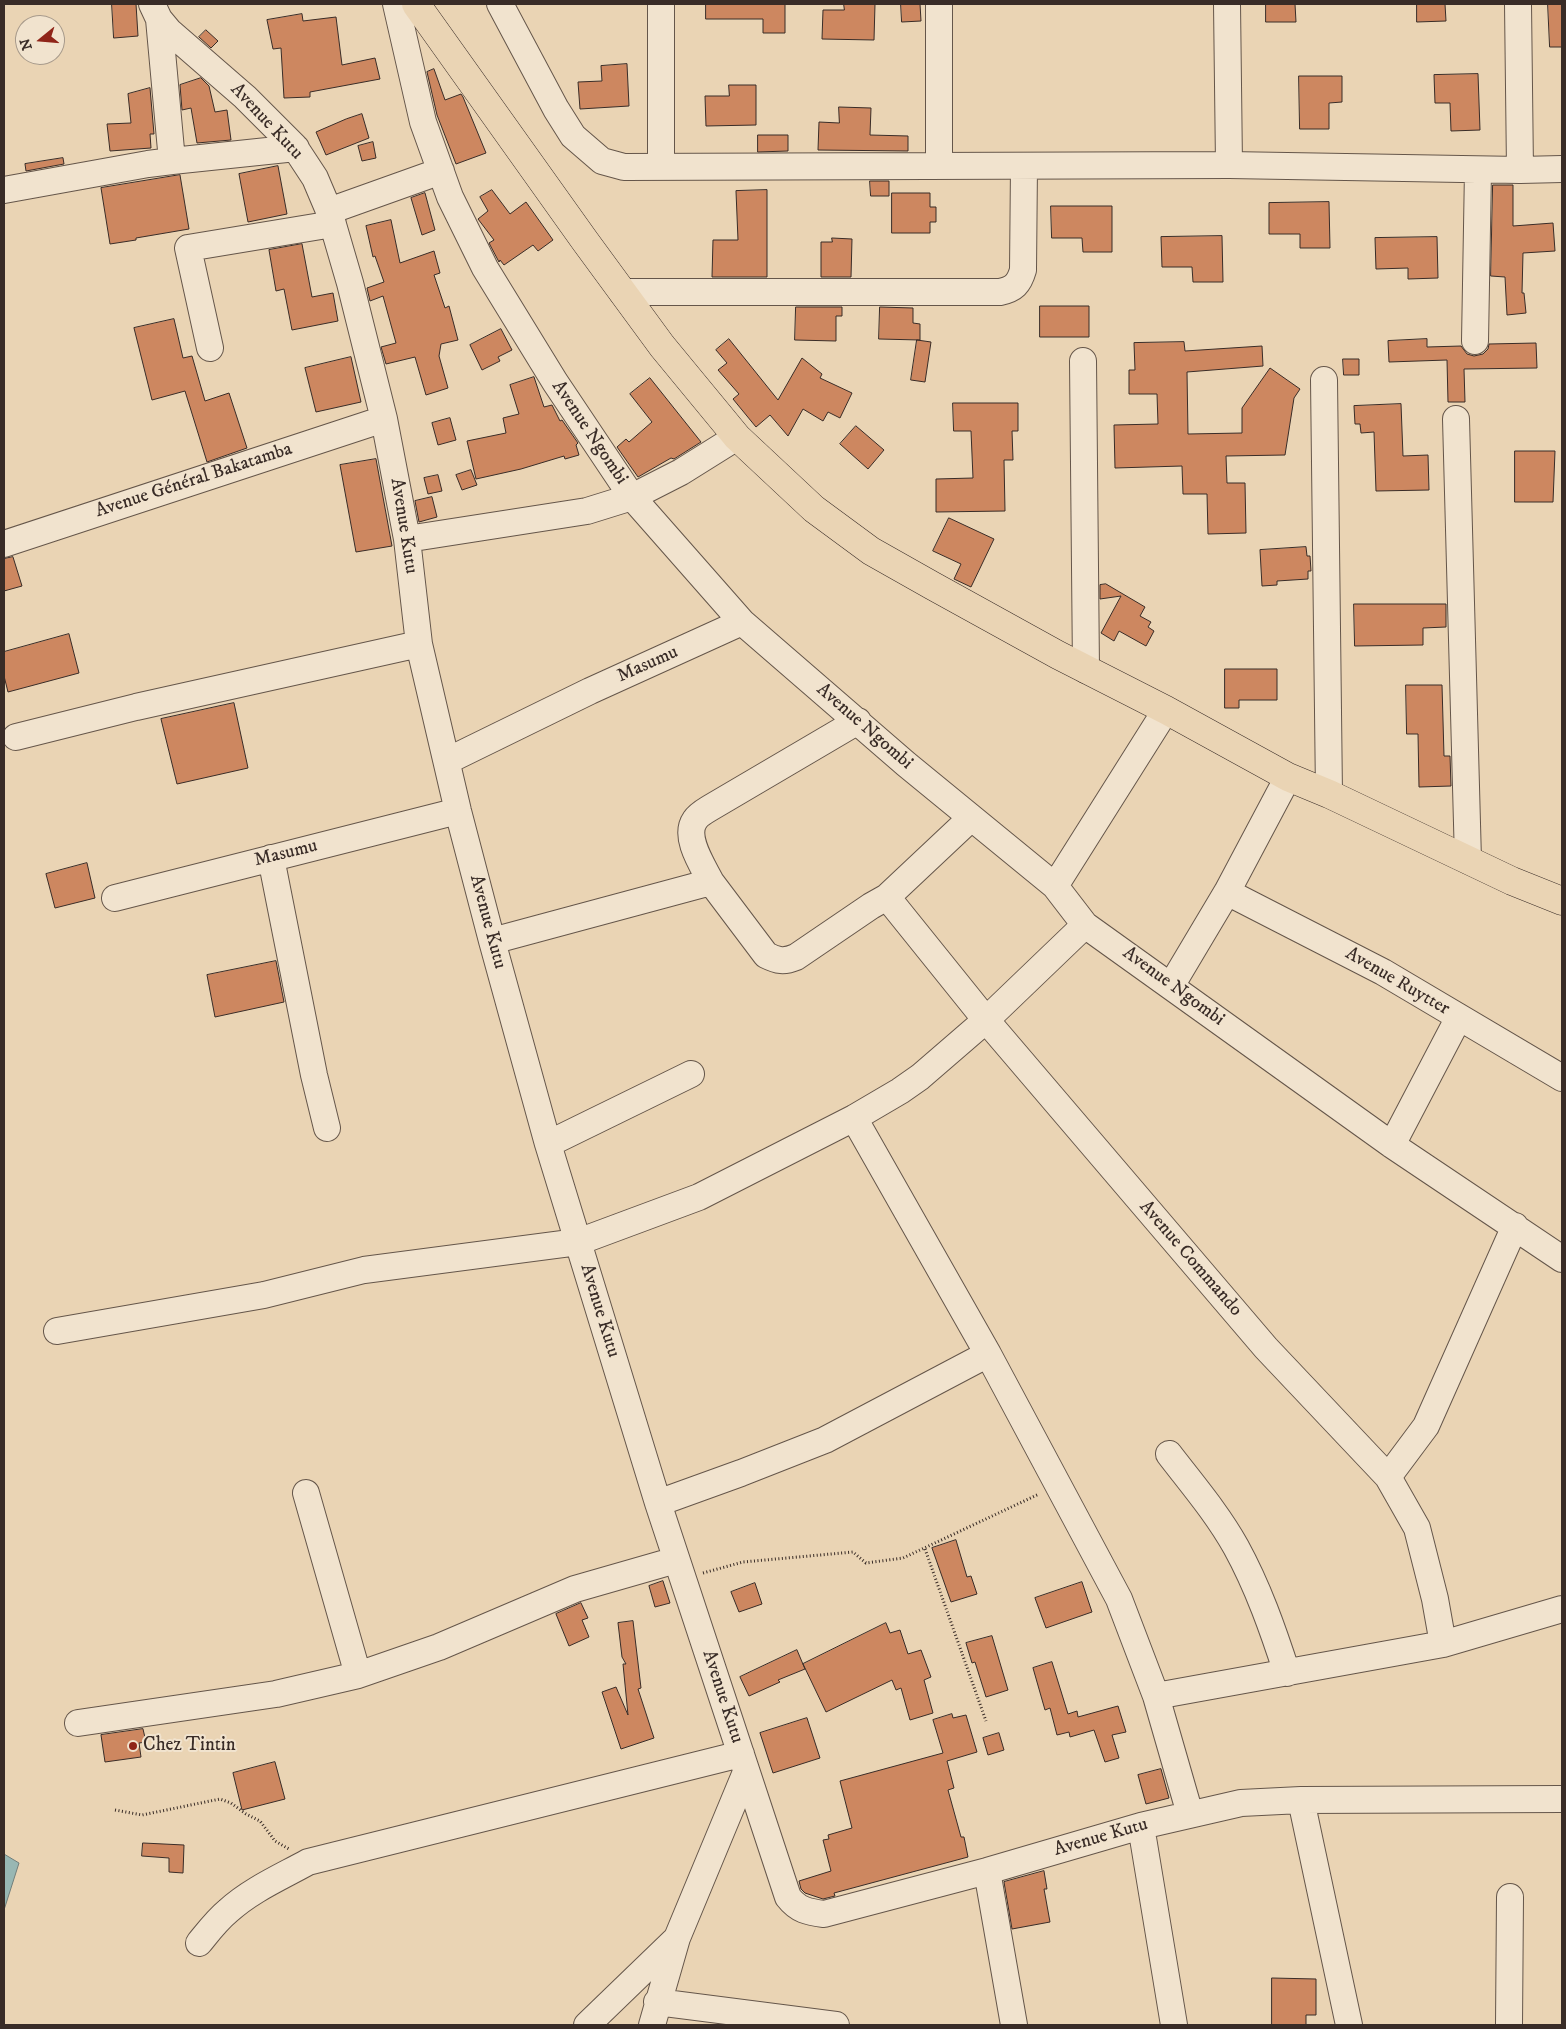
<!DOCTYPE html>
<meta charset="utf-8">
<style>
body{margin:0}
#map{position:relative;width:1566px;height:2029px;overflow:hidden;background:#ead4b4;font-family:"IM FELL DW Pica",serif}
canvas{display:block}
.frame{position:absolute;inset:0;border:5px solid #392c27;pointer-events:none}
.north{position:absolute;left:15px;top:15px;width:50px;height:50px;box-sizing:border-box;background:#f1e3ce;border:1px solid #a79a8b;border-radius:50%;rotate:253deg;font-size:14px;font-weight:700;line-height:20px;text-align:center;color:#392c27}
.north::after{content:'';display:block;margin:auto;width:18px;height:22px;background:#8f2418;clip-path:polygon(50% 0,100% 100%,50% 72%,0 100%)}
</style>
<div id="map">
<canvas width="1566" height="2029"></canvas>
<div class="frame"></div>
<div class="north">N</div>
</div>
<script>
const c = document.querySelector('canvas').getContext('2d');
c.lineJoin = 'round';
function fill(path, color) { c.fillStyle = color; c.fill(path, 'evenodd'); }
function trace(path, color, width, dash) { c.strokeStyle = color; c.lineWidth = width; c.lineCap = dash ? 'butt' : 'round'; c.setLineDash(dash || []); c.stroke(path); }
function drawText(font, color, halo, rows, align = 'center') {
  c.font = font + ' "IM FELL DW Pica",serif'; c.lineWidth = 4; c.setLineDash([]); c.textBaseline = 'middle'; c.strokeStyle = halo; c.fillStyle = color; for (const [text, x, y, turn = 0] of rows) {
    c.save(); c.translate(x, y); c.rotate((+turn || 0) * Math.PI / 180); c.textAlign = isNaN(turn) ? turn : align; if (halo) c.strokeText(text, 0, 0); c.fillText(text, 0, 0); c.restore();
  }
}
const water = new Path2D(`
 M4,1854L19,1863L4,1910Z`);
fill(water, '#98b7b3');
trace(water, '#727f7b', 1);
const building = new Path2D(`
 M112,4H136L138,36L114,38Z
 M706,4H785V33H763V19H706Z
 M844,4H875L874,40L822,39L823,10H844Z
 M901,4H920L921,21L902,22Z
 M1266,4H1295L1296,22H1266Z
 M1417,4H1445L1446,21L1417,22Z
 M1548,4H1562V47H1550Z
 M302,14L303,21L336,17L342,65L375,58L380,79L310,92V97L284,98L281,48L273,49L267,20Z
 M206,30L218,41L211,48L199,37Z
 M627,64L629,106L580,109L578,82L602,81L601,66Z
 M434,69L445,100L461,94L463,97L486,153L456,164L437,115L427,72Z
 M1478,74L1480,130L1451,131L1450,103H1435L1434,75Z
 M1299,76H1342V102L1329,103V129H1300Z
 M201,78L209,86L215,112L227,110L231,140L197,143L191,108L182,110L180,85Z
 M729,85H756V125L706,126L705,96H729Z
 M150,88L154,134H150L151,148L110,151L107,124L131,123L128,94Z
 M839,107L871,108L870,135L908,136V151L818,150L819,122L839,123Z
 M362,114L369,138L326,155L316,132L346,119Z
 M758,135H788V151L758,152Z
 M373,142L376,158L362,161L358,146Z
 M63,158L64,164L26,171L25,164Z
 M278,166L287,214L248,222L239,174Z
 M180,175L189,229L136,238V240L110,244L101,188Z
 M870,181H889V196H871Z
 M1493,185H1513V226L1553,223L1555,251L1523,253L1522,293H1524L1526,313L1507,315L1505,277L1491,276Z
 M492,190L510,214L526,202L553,240L538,251L533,245L504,265L500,260L499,262L489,243L494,240L478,219L488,211L480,197Z
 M767,190V277H712L713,240H738L736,191Z
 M425,193L435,230L422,235L411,198Z
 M892,193H930V207H936V222H930V233H892Z
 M1329,202L1330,248H1300V234H1269V203Z
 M1051,206H1112V252H1083L1082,238H1052Z
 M391,220L400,263L434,251L440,273L434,275L445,308L449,306L458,340L441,344L439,356L448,388L426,395L415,357L386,364L381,347L396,343L383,296L370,301L367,288L384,282L375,256L373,257L366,226Z
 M1222,236L1223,282H1193L1192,267H1162L1161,237Z
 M1437,237L1438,278L1408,279V268L1376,269L1375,238Z
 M832,238L852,239L851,277H821V242H832Z
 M302,244L312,297L333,293L338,321L292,330L284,289L276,291L269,250Z
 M1040,306H1089V337H1040Z
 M796,307H842V316H836V341L795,340Z
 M880,307L913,308V323L920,324V340L879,339Z
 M174,319L183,358L192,356L205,401L229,393L247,448L207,462L185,391L152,400L134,328Z
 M501,329L512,350L498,357L500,361L482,370L470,345Z
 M729,339L778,400L802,358L822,374L820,378L852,393L840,418L828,412L823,421L803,409L788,436L770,415L756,427L733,399L739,394L718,370L727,363L716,350Z
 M1427,339V347L1461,346L1467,354L1474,356L1483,354L1488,349L1489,344L1536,343L1537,368L1464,369L1465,402H1448L1447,360L1389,362L1388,341Z
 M917,340L931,342L925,382L911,380Z
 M1184,342L1185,351L1262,346L1263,366L1187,372L1188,434L1242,433V408L1270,368L1300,389L1294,398L1285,455L1226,456L1227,483H1245L1246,533L1208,534L1207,494H1183L1182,466L1115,468L1114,425L1158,424L1157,394H1129V370H1135L1134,343Z
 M351,357L361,402L316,412L305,368Z
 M1343,359H1359V375H1344Z
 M534,377L544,407L552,405L560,421L562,420L578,443L576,445L579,455L565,459L564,456L521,469L476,479L467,441L506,433L503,418L519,414L510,385Z
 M650,378L701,442L674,459L671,458L638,477L617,447L626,439L629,442L652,422L630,394Z
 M953,403H1018V431H1012L1013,460H1004L1005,511L936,512V479L973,478L971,431H954Z
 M1401,404L1403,456L1428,455L1429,490L1376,491L1374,432L1361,433L1360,424H1355L1354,406Z
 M450,418L456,440L438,445L432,423Z
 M856,426L884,450L868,469L840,444Z
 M1515,451H1555L1553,502H1515Z
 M376,459L392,546L356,552L340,465Z
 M471,470L477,485L462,490L456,475Z
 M438,475L442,491L428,494L424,478Z
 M432,497L437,517L419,522L415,501Z
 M949,518L994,539L971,587L954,579L961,564L933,551Z
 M1306,547L1307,556H1310L1311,571H1308V579L1277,581V585L1262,586L1260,550Z
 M13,557L22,586L4,591V559Z
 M1106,584L1145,607L1140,616L1151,622L1148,627L1154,631L1146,646L1119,631L1114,641L1101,633L1121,596L1100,599V585Z
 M1354,604H1446V627L1423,628V645L1355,646Z
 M69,634L79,673L8,692L4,676V652Z
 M1225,669H1277V700H1239V708H1225Z
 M1406,685H1442L1444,756H1450L1451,786L1419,787L1418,734H1407Z
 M234,703L248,768L177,784L161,719Z
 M87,863L95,898L55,908L46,874Z
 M276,961L284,1002L215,1017L207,975Z
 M956,1540L967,1577L971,1576L977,1594L951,1602L932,1548Z
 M663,1581L670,1603L655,1607L649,1586Z
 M1082,1582L1092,1612L1046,1628L1035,1598Z
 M755,1583L762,1604L739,1612L731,1592Z
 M581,1603L588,1618L582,1620L589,1637L569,1646L556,1614Z
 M633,1621L641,1688L638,1689L654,1738L621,1749L602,1692L616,1687L628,1715L623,1664H626L622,1657L618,1623Z
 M886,1623L890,1633L900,1630L908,1654L921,1650L931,1677L924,1680L933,1713L910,1720L901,1688L896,1690L892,1680L826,1712L803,1664Z
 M992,1636L1008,1690L986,1697L975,1662L972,1663L966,1643Z
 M797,1650L805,1669L778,1680L780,1682L749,1696L740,1677Z
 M1052,1662L1068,1714L1077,1711L1078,1717L1118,1706L1126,1732L1112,1735L1119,1758L1105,1762L1094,1730L1070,1737L1069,1732L1057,1735L1050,1708L1045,1710L1033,1668Z
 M952,1714L953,1718L966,1715L977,1752L947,1761L954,1788L948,1790L961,1837H964L968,1857L834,1893L835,1896L823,1899L805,1893L801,1889L799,1881L831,1871L823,1840L829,1839L828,1835L852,1828L840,1781L943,1753L933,1720Z
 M807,1718L820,1758L773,1773L760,1733Z
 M143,1729L146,1742L139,1743L141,1757L105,1762L101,1735Z
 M999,1733L1004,1750L988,1755L983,1738Z
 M275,1762L285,1799L242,1810L233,1773Z
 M1161,1769L1169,1798L1146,1804L1138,1775Z
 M143,1843L184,1845L183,1873L169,1872V1858L142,1856Z
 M1044,1871L1047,1889H1044L1050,1922L1012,1929L1004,1882Z
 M1272,1978L1316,1979V2015H1306V2025H1272Z`);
fill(building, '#cd8760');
trace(building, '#392c27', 1);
const minor = new Path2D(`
 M152,4L159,19L169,31L245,97L294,146L315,178L329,211L350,283L384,419L407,539L419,644L458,811L492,941L548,1144L658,1503L788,1897C798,1910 808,1912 824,1914L987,1871L1141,1826L1241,1803L1301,1800L1562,1799
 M396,4L423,122L450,197L485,268L555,382L632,497L742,622L906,764L1055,886L1085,925L1392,1145L1562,1259
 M500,4L556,109L573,136L602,161L624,167L1229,165L1520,170L1562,169
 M1227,4L1229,165
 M1518,4L1520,170
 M172,161L296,148
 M661,166V4
 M939,166V4
 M4,190L148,164L172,161L159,19
 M329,211L441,171
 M622,292H1000C1014,289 1019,284 1023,270L1024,166
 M1475,341L1478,170
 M210,348L188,248L333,224
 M1083,361L1086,670
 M1324,380L1329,794
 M1456,419L1468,860
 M407,539L587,511L632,497L681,472L737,437
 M4,544L384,419
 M16,737L136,707L419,644
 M447,761L590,691L742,622
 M271,858L314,1075L327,1128
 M711,882C703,866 683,837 695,820C698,815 705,811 710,808L858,721
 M1055,886L1166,710
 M1227,892L1383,972L1562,1078
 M887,897L986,1020L1266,1348L1388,1477L1417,1528L1435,1599L1443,1644
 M115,898L458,811
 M492,941L711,882L766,955C778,961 784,962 796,957L871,906L887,897L971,818
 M1171,986L1227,892L1288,777
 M854,1118L988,1354L1119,1599L1156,1696L1190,1814
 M548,1144L691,1074
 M1392,1145L1459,1017
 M57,1331L264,1295L364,1270L578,1242L699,1197L854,1118L900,1091L920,1077L986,1020L1085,925
 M1169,1454C1192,1484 1217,1513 1236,1547C1258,1587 1273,1630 1287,1673
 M1388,1477L1426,1426L1515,1226
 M306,1493L358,1675
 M658,1503L741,1473L825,1440L988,1354
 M1156,1696L1443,1644L1562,1609
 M78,1723L276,1694L358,1675L439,1647L575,1589L676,1560
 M1301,1800L1349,2025
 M1141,1826L1174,2025
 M987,1871L1014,2025
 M199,1943C208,1932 217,1920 228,1911C251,1890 281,1877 308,1862L741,1754
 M657,2002L836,2025
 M587,2025L674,1941
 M652,2025L677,1938L746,1772
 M1509,2025L1510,1897`);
const major = new Path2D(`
 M416,4L585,241L662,346L737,437L814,509L871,551L933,586L1058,655L1166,710L1288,777L1329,794L1512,881L1562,901`);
trace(minor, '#65564a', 28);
trace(major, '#392c27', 29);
trace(new Path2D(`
 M925,1549L986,1721
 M703,1573L743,1562L853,1552L866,1563L903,1558L1039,1494
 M115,1810L142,1815L220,1799L231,1803L246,1814L260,1821L275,1841L289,1849`), '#392c27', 3, [1, 2.5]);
trace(minor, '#f1e3ce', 26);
trace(major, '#ead4b4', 28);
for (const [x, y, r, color] of [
 [133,1746,5,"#8f2418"]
]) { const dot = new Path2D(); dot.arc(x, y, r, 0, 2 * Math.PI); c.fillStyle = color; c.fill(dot); trace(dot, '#f1e3ce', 2); }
drawText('19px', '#392c27', '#f1e3ce', [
 ["Avenue Kutu",266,122,47],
 ["Avenue Ngombi",589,433,56],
 ["Avenue Général Bakatamba",194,481,-18],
 ["Avenue Kutu",403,526,81],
 ["Masumu",648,665,-24],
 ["Avenue Ngombi",864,727,41],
 ["Masumu",286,854,-14],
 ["Avenue Kutu",487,922,75],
 ["Avenue Ruytter",1397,982,30],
 ["Avenue Ngombi",1173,987,36],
 ["Avenue Commando",1190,1259,49],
 ["Avenue Kutu",599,1311,73],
 ["Avenue Kutu",722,1697,72],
 ["Avenue Kutu",1101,1838,-16]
]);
drawText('19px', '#392c27', '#f1e3ce', [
 ["Chez Tintin",143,1746]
], 'left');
</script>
